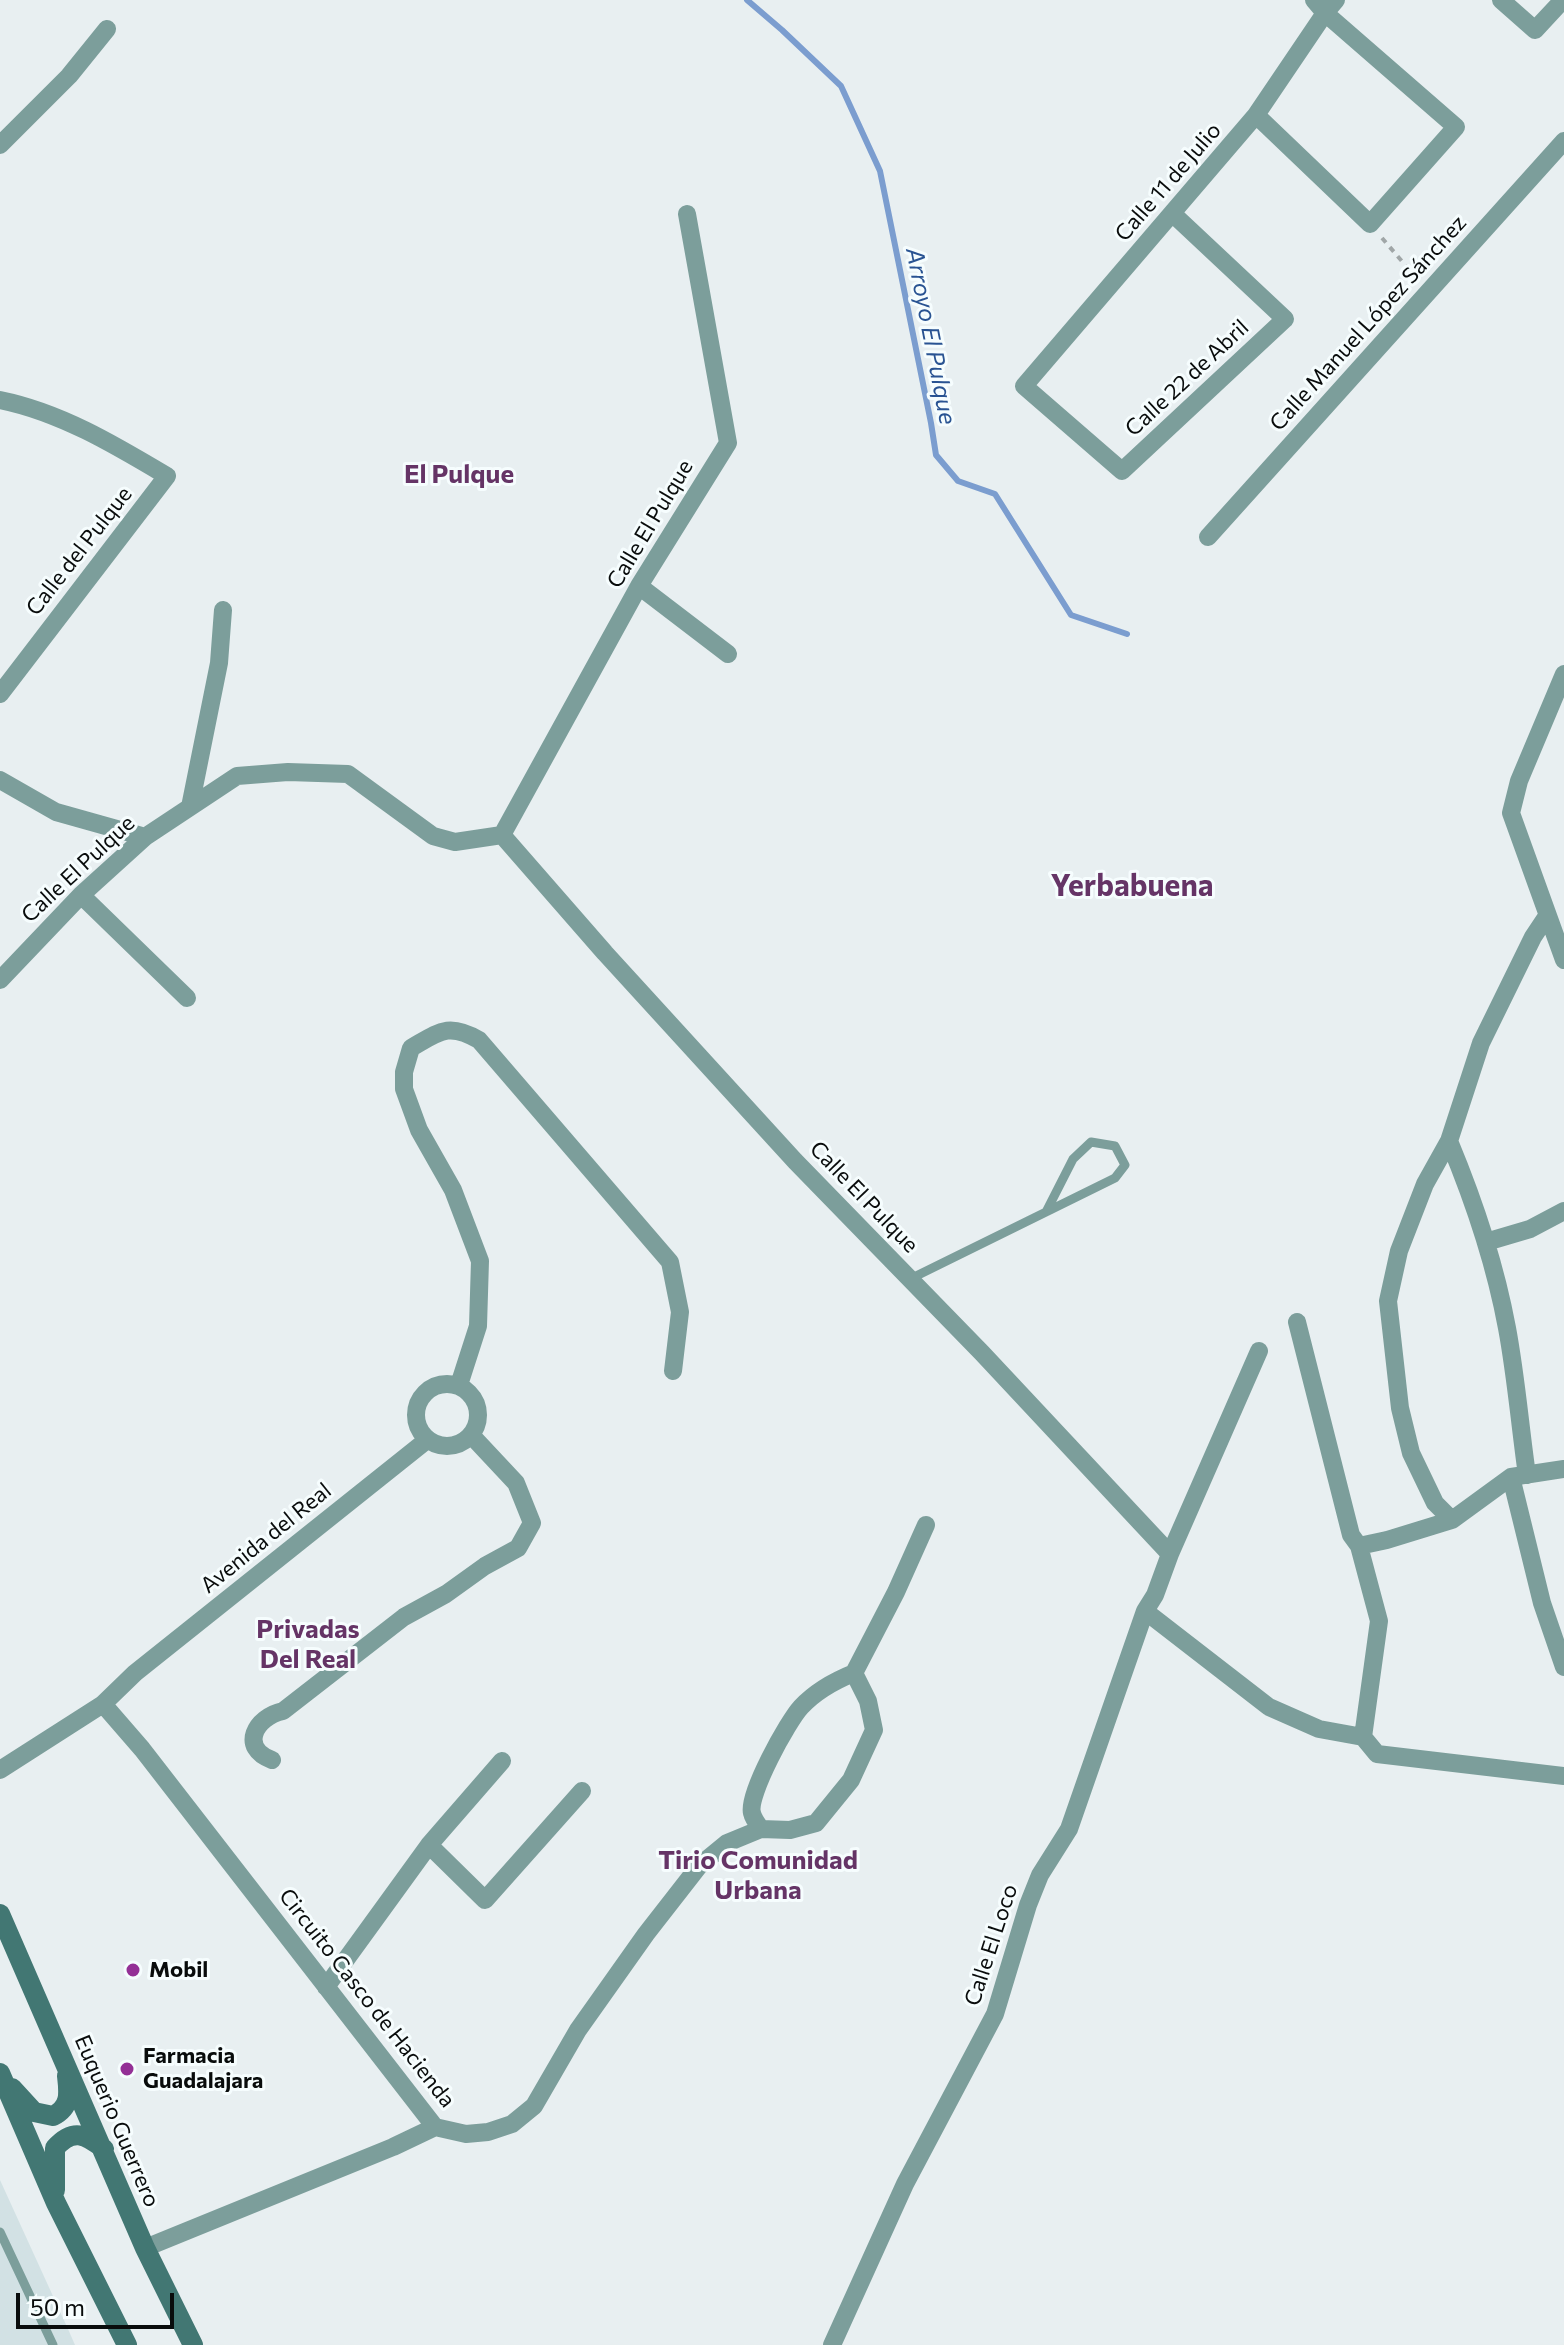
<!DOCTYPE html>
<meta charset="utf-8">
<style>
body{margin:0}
#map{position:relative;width:1564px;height:2345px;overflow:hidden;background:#e8eff1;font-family:Commissioner,sans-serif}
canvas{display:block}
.scale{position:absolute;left:16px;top:2293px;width:158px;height:36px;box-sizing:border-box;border:4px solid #090c0c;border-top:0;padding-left:10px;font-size:24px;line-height:28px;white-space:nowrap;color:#090c0c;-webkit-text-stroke:6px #f6fdfe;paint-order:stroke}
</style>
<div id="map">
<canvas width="1564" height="2345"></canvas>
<div class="scale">50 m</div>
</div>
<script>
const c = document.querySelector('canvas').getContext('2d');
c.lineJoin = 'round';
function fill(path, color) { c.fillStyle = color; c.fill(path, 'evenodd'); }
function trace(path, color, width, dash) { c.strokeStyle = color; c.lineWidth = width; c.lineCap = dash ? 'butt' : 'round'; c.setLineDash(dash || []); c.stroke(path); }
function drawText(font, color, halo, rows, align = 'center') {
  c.font = font + ' Commissioner,sans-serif'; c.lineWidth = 6; c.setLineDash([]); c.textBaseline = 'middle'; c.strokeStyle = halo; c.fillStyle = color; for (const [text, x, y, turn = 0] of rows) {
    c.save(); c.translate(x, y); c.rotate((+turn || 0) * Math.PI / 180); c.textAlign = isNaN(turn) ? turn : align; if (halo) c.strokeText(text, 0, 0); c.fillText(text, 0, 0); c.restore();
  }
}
fill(new Path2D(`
 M0,2180L68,2329L75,2345H0Z`), '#d2e1e4');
trace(new Path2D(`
 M747,0L782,30L841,86L880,171L931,423L936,455L958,481L995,494L1071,615L1127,634`), '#7b9dcf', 6);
trace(new Path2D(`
 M1382,238L1418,280`), '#a0a6a7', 4, [6, 6]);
trace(new Path2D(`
 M910,1279L1115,1178L1125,1165L1115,1146L1091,1142L1073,1159L1046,1212
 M0,2232L53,2345`), '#7c9e9b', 9);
trace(new Path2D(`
 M1501,0L1535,30L1563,0
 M1256,115L1370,224L1456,127L1325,13L1314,0
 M0,145L69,76L107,29
 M1173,214L1285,319L1122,471L1024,386L1256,115L1325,13L1336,0
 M0,400C60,412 115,445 167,476L0,694
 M1208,537L1564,141
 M639,586L728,654
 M1564,674L1519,781L1511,813L1564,960
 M0,780L56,812L145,837
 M190,807L219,663L223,610
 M502,835L639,586L728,443L687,214
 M81,895L187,998
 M0,980L81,895L145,837L237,776L288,772L348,774L433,836L455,842L502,835L605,953L795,1161L982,1353L1170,1554L1155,1595L1145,1611L1069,1829L1040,1875L1028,1905L995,2014L905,2184L832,2345
 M1449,1141C1474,1201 1495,1263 1507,1328C1516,1376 1520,1426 1527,1475
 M1486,1242L1530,1229L1564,1211
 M1297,1322L1351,1535L1359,1546L1379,1621L1363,1737
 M416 1415a31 31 0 1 1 62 0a31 31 0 1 1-62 0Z
 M459,1385L478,1326L480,1261L453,1190L419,1130L404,1089V1072L411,1048C439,1032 448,1022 479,1040L670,1262L680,1312L673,1371
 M1511,1477L1542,1603L1564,1667
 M1452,1520L1435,1503L1411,1453L1400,1408L1388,1301L1399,1251L1425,1184L1449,1141L1481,1043L1533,937L1547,916
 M1359,1546L1387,1540L1452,1520L1511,1477L1564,1469
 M1170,1554L1259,1351
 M1145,1611L1269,1707L1319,1729L1363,1737L1377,1754L1564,1776
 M854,1673L896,1592L926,1525
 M103,1704L142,1749L435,2127L466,2134L488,2132L512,2124L534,2106L578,2030L646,1934L699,1866L727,1843L761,1829L790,1830L816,1823L851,1780L874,1730L868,1701L854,1673
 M272,1760C239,1748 255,1717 283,1711L404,1617L446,1594L485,1566L518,1548L532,1523L516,1483L472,1436
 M0,1770L103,1704L135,1673L427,1440
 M761,1829C758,1825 753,1818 752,1813C747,1795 788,1721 801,1707C816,1691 834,1681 854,1673
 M429,1845L485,1900L582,1791
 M326,1987L429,1845L502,1761
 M145,2248L393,2147L435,2127`), '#7c9e9b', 18);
trace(new Path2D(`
 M0,1914L145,2248L193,2345
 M0,2073L56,2203L127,2345
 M12,2088L34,2112L53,2116C71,2107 69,2093 67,2076
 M55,2190V2148C73,2128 85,2134 104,2149`), '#427773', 20);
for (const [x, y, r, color] of [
 [133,1970,8,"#943096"],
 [127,2069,8,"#943096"]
]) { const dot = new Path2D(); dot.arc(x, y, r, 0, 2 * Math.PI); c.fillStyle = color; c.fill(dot); trace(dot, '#f6fdfe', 3); }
drawText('22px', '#090c0c', '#f6fdfe', [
 ["Calle 11 de Julio",1168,182,-49],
 ["Calle Manuel López Sánchez",1368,323,-48],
 ["Calle 22 de Abril",1187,378,-43],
 ["Calle El Pulque",650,524,-59],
 ["Calle del Pulque",79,551,-52],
 ["Calle El Pulque",78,869,-43],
 ["Calle El Pulque",864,1197,46],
 ["Avenida del Real",266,1538,-39],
 ["Calle El Loco",991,1945,-72],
 ["Circuito Casco de Hacienda",367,1998,52],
 ["Euquerio Guerrero",117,2121,67]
]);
drawText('bold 22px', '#090c0c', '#f6fdfe', [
 ["Mobil",149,1970],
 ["Farmacia",143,2056],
 ["Guadalajara",143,2081]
], 'left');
drawText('italic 24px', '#295392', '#f6fdfe', [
 ["Arroyo El Pulque",931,336,79]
]);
drawText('bold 26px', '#653466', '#f6fdfe', [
 ["El Pulque",459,474],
 ["Privadas",308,1629],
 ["Del Real",308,1659],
 ["Tirio Comunidad",758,1860],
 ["Urbana",758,1890]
]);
drawText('bold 30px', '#653466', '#f6fdfe', [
 ["Yerbabuena",1132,886]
]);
</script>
